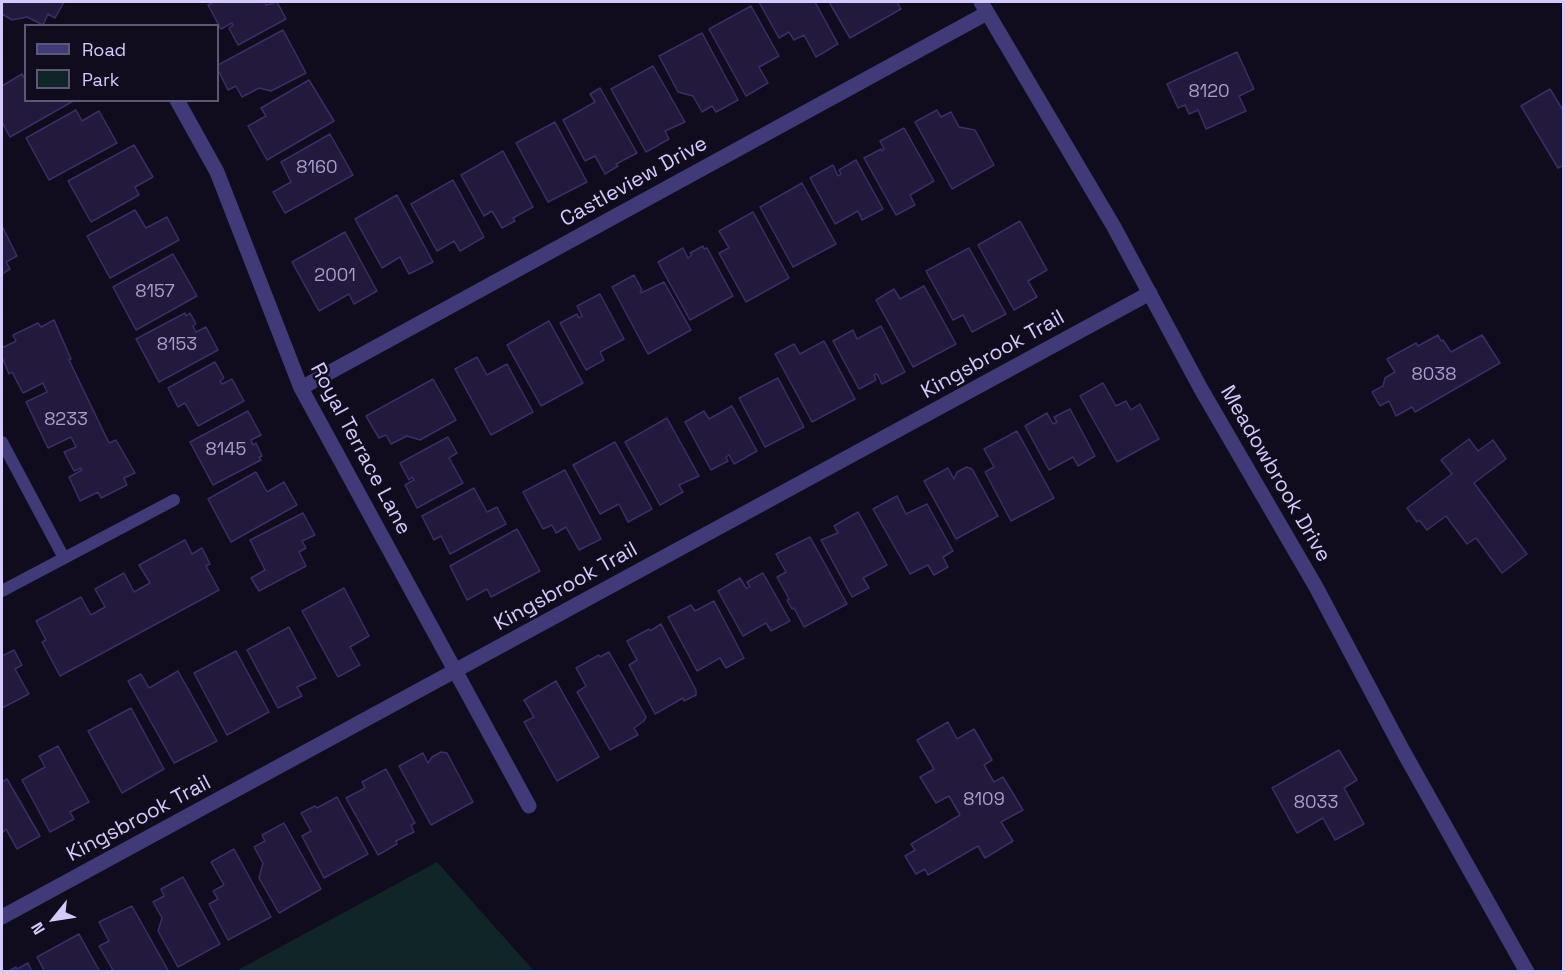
<!DOCTYPE html>
<style>
body{margin:0}
#map{position:relative;width:1565px;height:973px;overflow:hidden;background:#100c1d;font-family:"Space Grotesk",sans-serif}
canvas{display:block}
.frame{position:absolute;inset:0;border:3px solid #d4cafc;pointer-events:none}
.legend{position:absolute;left:24px;top:24px;width:195px;height:78px;box-sizing:border-box;background:#100c1d;border:2px solid #5e5876;margin:0;padding:8px 10px;list-style:none;font-size:18px;color:#d4cafc}
.legend li{display:flex;align-items:center;gap:12px;height:30px}
.legend b{width:30px;border:2px solid #5e5876}
.north{position:absolute;left:24px;top:889px;width:60px;height:60px;-webkit-text-stroke:4px #100c1d;paint-order:stroke;rotate:240deg;font-size:16px;font-weight:700;line-height:24px;text-align:center;color:#d4cafc}
.north::after{content:'';display:block;margin:auto;width:21px;height:27px;background:#d4cafc;clip-path:polygon(50% 0,100% 100%,50% 72%,0 100%)}
</style>
<div id="map">
<canvas width="1565" height="973"></canvas>
<div class="frame"></div>
<ul class="legend">
<li><b style="height:8px;background:#413a79"></b>Road</li>
<li><b style="height:16px;background:#102526"></b>Park</li>
</ul>
<div class="north">N</div>
</div>
<script>
const c = document.querySelector('canvas').getContext('2d');
c.lineJoin = 'round';
function fill(path, color) { c.fillStyle = color; c.fill(path, 'evenodd'); }
function trace(path, color, width, dash) { c.strokeStyle = color; c.lineWidth = width; c.lineCap = dash ? 'butt' : 'round'; c.setLineDash(dash || []); c.stroke(path); }
function drawText(font, color, halo, rows, align = 'center') {
  c.font = font + ' "Space Grotesk",sans-serif'; c.lineWidth = 5; c.setLineDash([]); c.textBaseline = 'middle'; c.strokeStyle = halo; c.fillStyle = color; for (const [text, x, y, turn = 0] of rows) {
    c.save(); c.translate(x, y); c.rotate((+turn || 0) * Math.PI / 180); c.textAlign = isNaN(turn) ? turn : align; if (halo) c.strokeText(text, 0, 0); c.fillText(text, 0, 0); c.restore();
  }
}
fill(new Path2D(`
 M437,862L534,971H236Z`), '#102526');
const building = new Path2D(`
 M2,2H64L55,18L48,14L43,25L27,17L12,20L2,14Z
 M214,2H265L266,5L277,2L286,19L238,45L229,28L233,25L232,23L221,29L208,5Z
 M759,2H815L838,44L816,57L804,35L794,40L789,32L779,38Z
 M829,2H897L901,9L850,38Z
 M751,6L779,56L759,67L768,83L746,96L709,29Z
 M283,30L306,73L271,91L259,88L242,97L236,86L228,90L218,70V65Z
 M702,33L738,100L716,112L712,106L702,112L693,96L678,92L659,56Z
 M1237,52L1254,89L1239,96L1246,111L1206,129L1198,110L1189,114L1185,105L1178,108L1167,84Z
 M653,66L685,122L665,131L669,139L646,152L611,89Z
 M22,74L26,81V100H75L10,137L2,122V86Z
 M309,80L334,121L267,160L248,126L266,116L261,108Z
 M600,88L637,153L616,164L618,166L605,174L595,156L585,161L563,120L595,102L590,94Z
 M1550,89L1564,112V165L1558,168L1521,106Z
 M76,110L82,121L99,111L117,143L49,180L26,138Z
 M937,110L941,117L951,112L959,127L975,130L994,165L952,189L915,122Z
 M555,122L587,182L548,202L516,143Z
 M904,128L934,181L910,195L915,205L896,215L864,158L881,149L882,151L884,149L880,141Z
 M330,134L353,175L285,213L273,192L291,182L281,162Z
 M134,145L153,177L135,187L139,195L91,222L68,181Z
 M503,151L533,207L513,218L515,221L502,228L492,211L484,216L461,175Z
 M856,160L883,209L862,220L858,211L835,224L810,178L833,165L838,176L841,174L839,170Z
 M453,180L484,237L460,251L454,241L437,251L411,204Z
 M802,183L836,244L793,267L760,207Z
 M397,195L433,262L409,274L400,257L382,268L355,219Z
 M135,210L146,228L167,217L179,240L110,278L87,236Z
 M753,212L789,278L746,302L719,253L729,248L719,231Z
 M1020,221L1047,270L1028,281L1037,297L1014,310L978,245Z
 M2,226L17,256L6,262L10,269L2,274Z
 M345,232L377,291L354,304L349,294L319,311L292,262Z
 M703,246L704,249L707,248L733,296L690,320L658,262L683,248L688,258L692,255L690,253Z
 M969,248L1006,314L972,332L963,315L953,320L926,271Z
 M173,254L197,296L136,330L113,287Z
 M634,275L642,290L640,291L641,293L664,282L691,330L648,354L612,287Z
 M924,286L956,344L913,367L876,300L894,289L900,299Z
 M600,294L624,339L600,352L604,360L586,370L560,323L577,314L579,318L582,316L577,306Z
 M185,313L186,316L190,313L196,324L193,326L196,332L206,327L218,350L159,382L136,339Z
 M54,320L71,359L69,360L109,443L116,440L135,473L124,478L127,485L101,498L98,492L80,501L69,477L82,470L81,468L74,471L64,452L76,447L71,437L48,448L26,402L47,392L43,383L23,393L12,372L9,374L2,357V348L16,341L13,335L38,323L41,327Z
 M549,321L583,383L541,406L507,345Z
 M881,326L905,372L882,384L877,374L874,375L876,380L859,389L833,341L853,330L857,339Z
 M1438,335L1441,341L1443,340L1451,352L1482,335L1500,363L1415,412L1412,407L1396,416L1389,401L1380,406L1372,392L1383,386L1385,378L1395,372L1387,359L1416,343L1418,346Z
 M824,341L855,399L812,422L775,354L794,344L800,354Z
 M477,357L487,375L507,364L533,412L491,435L455,369Z
 M215,362L224,378L220,381L222,384L232,379L244,401L198,426L185,403L178,407L168,388Z
 M778,378L804,427L765,447L739,398Z
 M433,379L456,420L420,440L407,436L391,444L386,435L379,438L366,416Z
 M1103,383L1116,406L1126,401L1131,410L1140,404L1159,439L1117,462L1080,396Z
 M732,406L757,451L734,464L729,455L726,457L728,461L711,470L685,422L704,411L709,419Z
 M1070,409L1095,456L1078,466L1073,457L1049,470L1025,426L1047,413L1053,424L1057,422L1054,417Z
 M248,411L261,435L251,440L253,445L256,443L262,456L259,457L261,460L213,485L190,442Z
 M667,418L699,476L679,485L683,492L660,505L625,442Z
 M1017,431L1054,498L1011,521L985,472L994,467L984,449Z
 M448,437L457,453L449,458L463,483L417,508L405,485L414,480L412,477L409,480L400,463Z
 M1469,439L1478,451L1493,440L1506,459L1474,483L1527,554L1502,573L1476,538L1467,544L1446,516L1427,530L1419,520L1417,522L1407,508L1452,474L1441,460Z
 M615,442L652,509L628,522L619,504L600,514L573,465Z
 M967,467L972,469L998,516L956,539L924,481L948,468L954,479L957,472Z
 M565,470L601,539L579,550L566,527L556,533L552,525L543,529L523,492Z
 M256,472L267,492L284,482L297,505L231,542L208,499Z
 M474,488L487,512L497,507L506,524L450,554L441,536L434,540L422,516Z
 M897,496L906,514L927,504L953,551L943,557L948,567L934,575L928,565L910,574L873,509Z
 M858,512L887,565L863,578L869,588L852,597L821,540L838,533L834,526Z
 M303,513L315,535L302,541L306,548L299,552L306,566L259,591L251,578L265,570L250,540Z
 M517,529L540,571L491,597L487,589L467,600L450,566Z
 M810,537L847,604L804,627L794,608L792,609L787,600L789,599L777,577L786,572L776,554Z
 M185,540L192,554L202,548L210,564L206,566L219,590L60,676L42,642L46,640L36,621L81,597L91,615L105,607L95,589L124,573L134,592L150,583L139,565Z
 M763,573L790,621L771,631L766,623L743,636L718,591L740,578L746,588L750,587L747,582Z
 M344,588L369,636L350,647L360,665L338,677L302,611Z
 M714,601L744,658L726,668L720,658L697,671L668,617L691,605L695,611Z
 M661,624L696,690V695L684,701L683,698L655,714L629,665L637,660L627,641L649,629L650,631Z
 M289,627L316,678L297,687L302,696L278,708L247,650Z
 M14,650L22,665L15,669L29,694L2,708V656Z
 M236,651L269,712L227,735L194,673Z
 M609,652L646,717L644,721L634,728L638,735L610,750L577,692L586,686L576,668L599,655L600,657Z
 M178,671L217,741L174,763L128,681L141,674L149,688Z
 M556,681L599,757L557,781L524,722L534,717L524,700Z
 M131,708L164,769L122,793L88,731Z
 M948,722L957,739L974,729L992,760L984,765L994,782L1003,777L1023,810L1001,822L1013,841L985,858L978,846L928,875L925,869L916,874L905,856L915,850L911,844L960,815L949,796L936,803L920,777L934,769L917,740Z
 M58,746L89,802L70,812L74,819L50,832L22,780L45,767L39,756Z
 M1339,750L1357,780L1344,788L1364,824L1335,840L1323,818L1297,833L1272,788Z
 M441,752L447,753L473,802L431,825L399,766L423,753L428,763L432,757Z
 M386,769L415,823L411,825L414,832L396,841L397,844L378,855L346,798L365,788L362,782Z
 M7,779L40,836L17,849L6,829L2,833V782Z
 M337,797L368,854L324,878L302,836L311,831L301,813L315,806L317,808Z
 M284,823L321,889L279,913L259,878L263,863L254,847L265,841L262,835Z
 M234,849L271,917L228,940L209,904L218,899L213,891L224,885L211,862Z
 M183,877L220,944L178,967L158,931L162,918L153,902L164,896L161,889Z
 M132,906L169,972H114L99,946L109,941L99,922Z
 M79,934L100,972H45L37,957Z
 M28,963L32,972H7L16,967L17,969Z`);
fill(building, '#23193c');
trace(building, '#3d2d67', 1.5);
trace(new Path2D(`
 M2,442L64,558
 M2,591L174,500`), '#413a79', 12);
trace(new Path2D(`
 M981,2L1114,227L1201,389L1316,587L1403,751L1527,972
 M177,100L217,172L301,388L529,806
 M301,388L987,13
 M2,917L1150,293`), '#413a79', 15);
drawText('18px', '#a89ecc', null, [
 ["8120",1209,92],
 ["8160",317,168],
 ["2001",335,276],
 ["8157",155,292],
 ["8153",177,345],
 ["8038",1434,375],
 ["8233",66,420],
 ["8145",226,450],
 ["8109",984,800],
 ["8033",1316,803]
]);
drawText('21px', '#d4cafc', '#100c1d', [
 ["Castleview Drive",634,182,-29],
 ["Kingsbrook Trail",993,355,-29],
 ["Royal Terrace Lane",360,449,62],
 ["Meadowbrook Drive",1275,474,60],
 ["Kingsbrook Trail",566,587,-29],
 ["Kingsbrook Trail",139,819,-28]
]);
</script>
